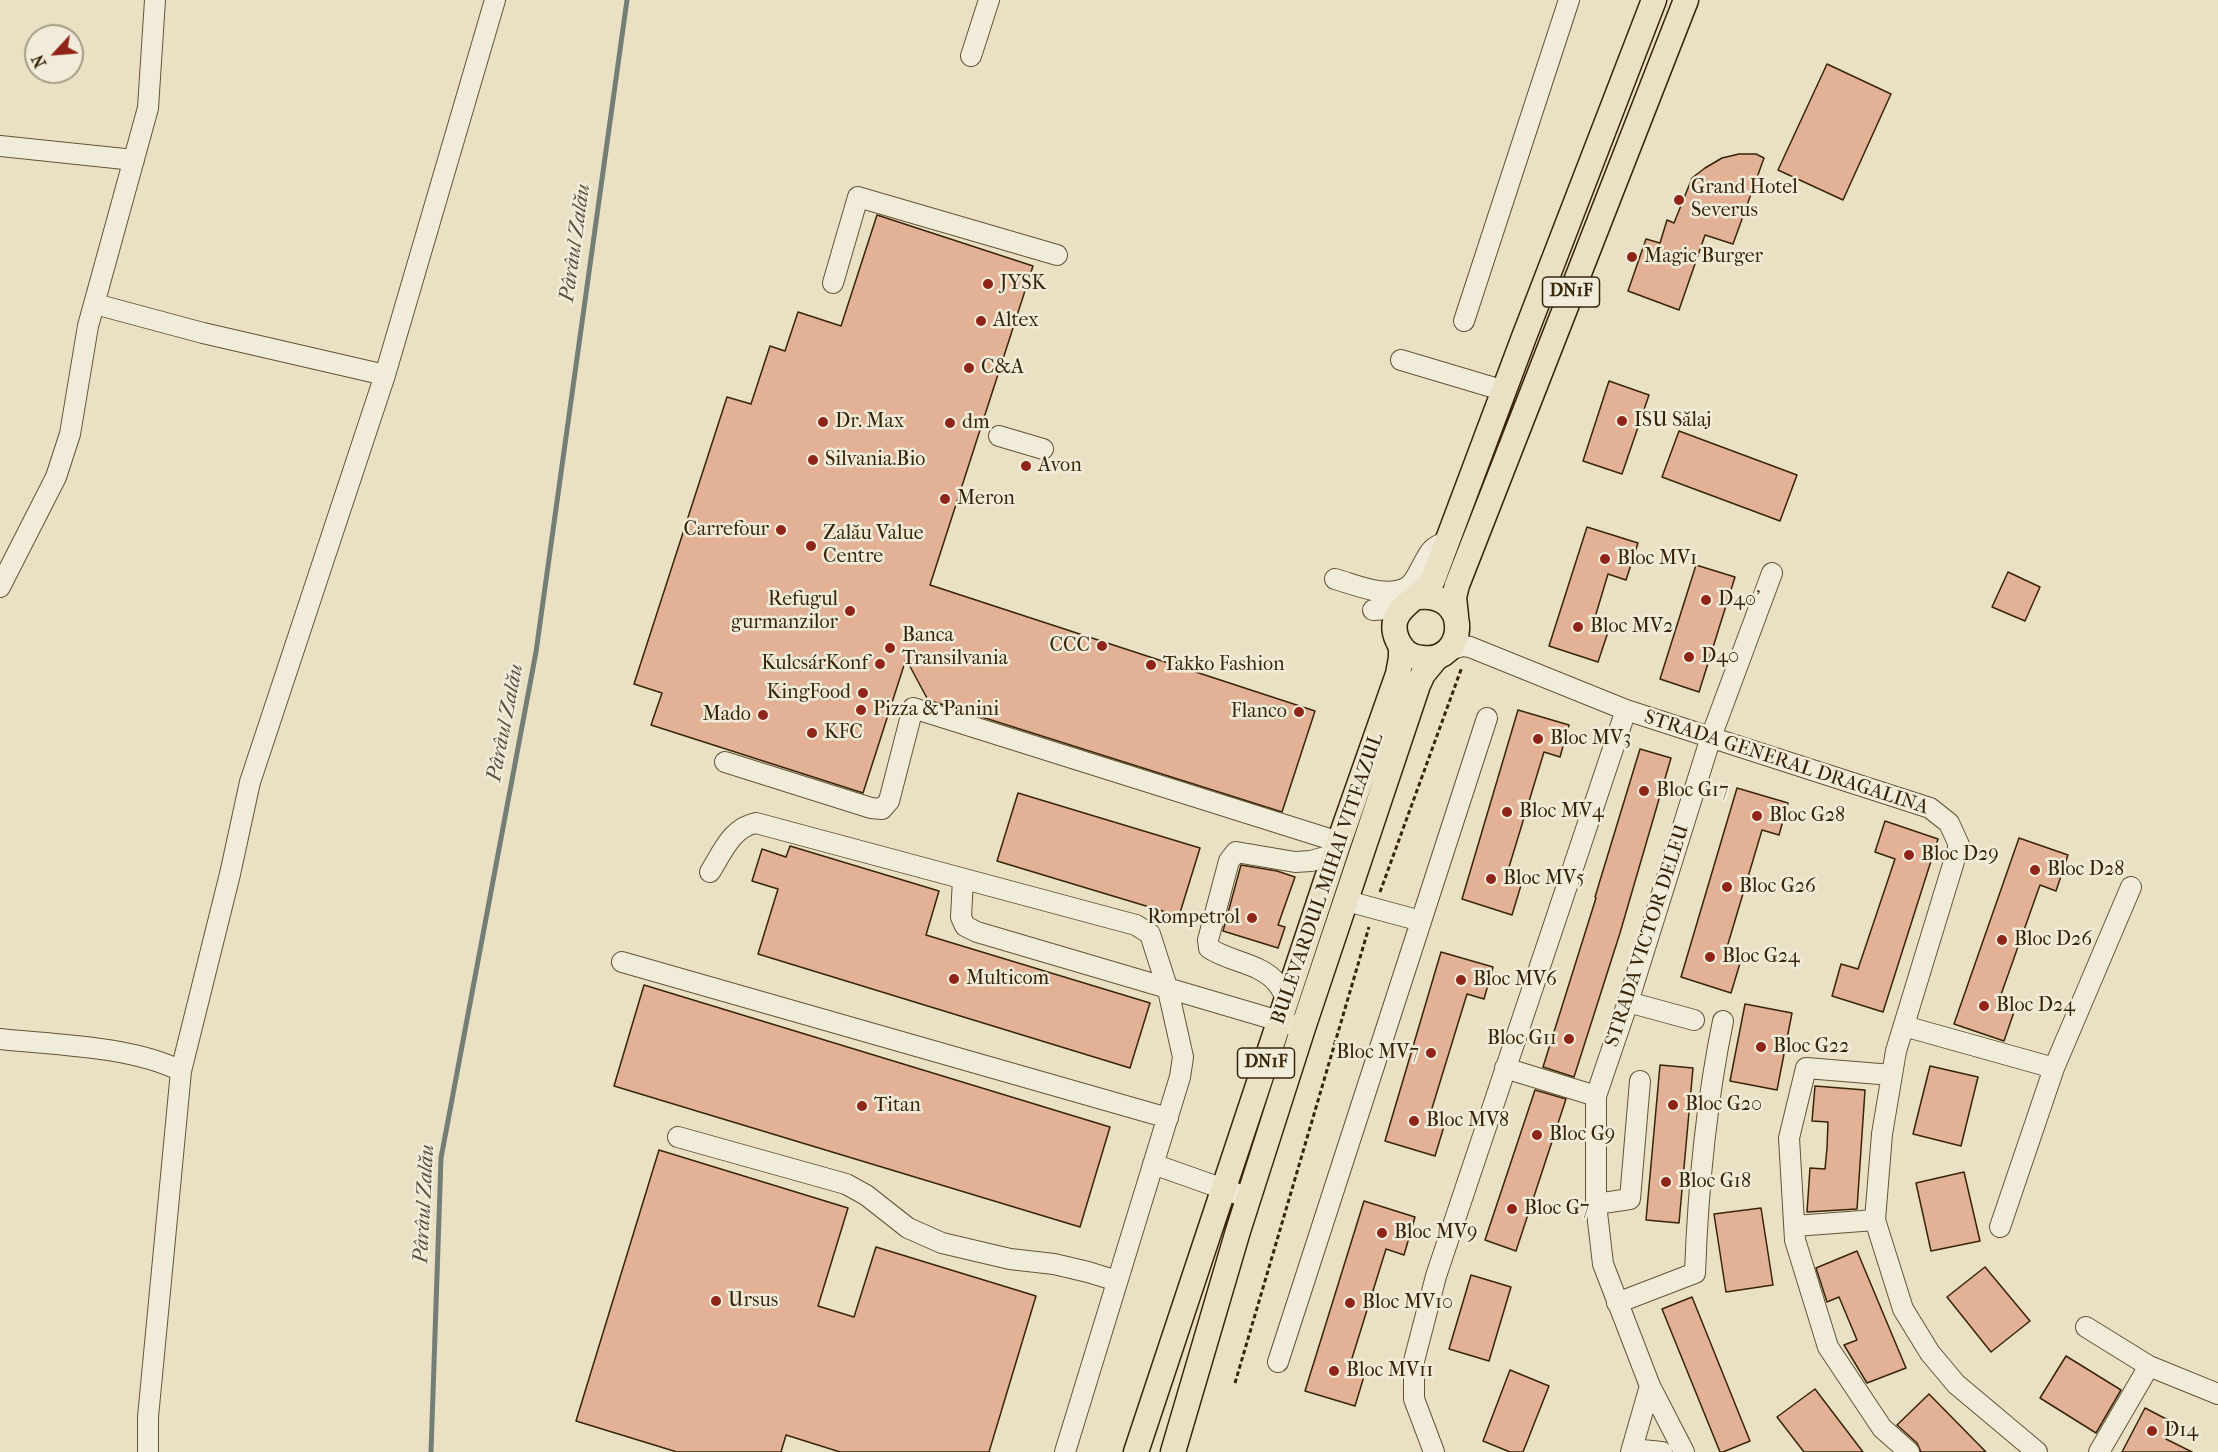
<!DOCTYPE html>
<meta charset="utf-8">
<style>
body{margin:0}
#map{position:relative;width:2218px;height:1452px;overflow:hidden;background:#eae1c5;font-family:"IM FELL French Canon",serif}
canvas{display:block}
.north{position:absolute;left:24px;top:24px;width:60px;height:60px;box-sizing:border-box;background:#f1ecd9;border:2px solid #a79c85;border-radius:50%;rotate:244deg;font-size:16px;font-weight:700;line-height:24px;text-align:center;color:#382407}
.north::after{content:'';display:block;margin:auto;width:21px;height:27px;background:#8f2418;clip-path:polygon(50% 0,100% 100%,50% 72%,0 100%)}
</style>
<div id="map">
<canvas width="2218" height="1452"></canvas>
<div class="north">N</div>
</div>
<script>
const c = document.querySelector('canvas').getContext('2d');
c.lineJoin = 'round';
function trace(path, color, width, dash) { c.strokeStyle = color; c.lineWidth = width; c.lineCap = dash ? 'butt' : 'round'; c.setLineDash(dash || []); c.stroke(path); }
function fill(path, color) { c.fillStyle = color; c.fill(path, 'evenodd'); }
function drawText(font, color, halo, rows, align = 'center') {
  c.font = font + ' "IM FELL French Canon",serif'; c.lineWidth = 5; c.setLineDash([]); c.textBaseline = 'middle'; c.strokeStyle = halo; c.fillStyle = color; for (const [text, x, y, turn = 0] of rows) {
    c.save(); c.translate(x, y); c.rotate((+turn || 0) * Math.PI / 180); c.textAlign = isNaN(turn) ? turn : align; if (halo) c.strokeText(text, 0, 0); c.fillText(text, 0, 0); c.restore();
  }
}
trace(new Path2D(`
 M431,1452L441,1158L536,652L627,0`), '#757e76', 5);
const building = new Path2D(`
 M1827,64L1891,94L1843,200L1778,170Z
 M1739,154H1756L1764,158L1733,244L1705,235L1679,310L1628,291L1646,239L1660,243L1667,220L1674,223L1692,178L1705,168L1722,158Z
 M877,215L1033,266L930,585L1315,711L1282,812L928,700L906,659L863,793L651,725L662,693L634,684L727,397L751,404L770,346L785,351L798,312L841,326Z
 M1609,381L1649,395L1622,474L1583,461Z
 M1679,431L1797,475L1780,521L1662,477Z
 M1587,527L1638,543L1626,580L1608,574L1593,624L1609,629L1598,662L1549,646Z
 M1696,565L1735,577L1699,692L1660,679Z
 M2008,572L2040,587L2025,621L1992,607Z
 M1518,710L1569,725L1560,757L1544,752L1506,877L1522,882L1512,915L1462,899Z
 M1640,749L1671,758L1620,933L1574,1077L1543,1067L1596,898L1595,897Z
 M1737,788L1788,803L1779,835L1762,830L1725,954L1741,960L1731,993L1681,977Z
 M1018,793L1200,848L1179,916L997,861Z
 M1885,821L1938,839L1883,1012L1832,996L1841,964L1858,969L1895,859L1875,852Z
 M2019,838L2068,855L2056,891L2040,885L1998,1003L2015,1009L2004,1041L1954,1024Z
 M790,846L939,891L926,935L1150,1003L1130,1068L758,954L778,889L752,881L762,849L786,857Z
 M1241,865L1277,871L1295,877L1278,925L1285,927L1278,948L1223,931Z
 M1441,952L1493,967L1484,999L1467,994L1429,1118L1445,1123L1435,1156L1385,1141Z
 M644,985L1110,1127L1080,1227L614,1086Z
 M1745,1004L1792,1013L1777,1090L1730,1081Z
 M1660,1065L1693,1068L1679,1223L1646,1220Z
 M1930,1066L1978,1077L1961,1146L1913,1134Z
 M1815,1086L1865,1090L1857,1209L1807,1212L1810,1168L1825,1169L1827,1148L1828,1122L1812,1121Z
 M1535,1090L1566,1099L1516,1251L1485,1240Z
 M659,1150L848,1208L818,1306L854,1317L876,1247L1036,1296L989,1452H840L786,1435L781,1452H677L576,1421Z
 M1964,1172L1980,1241L1931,1251L1916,1183Z
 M1364,1201L1415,1217L1404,1255L1386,1249L1349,1368L1365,1373L1355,1406L1305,1391Z
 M1761,1208L1773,1285L1726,1292L1714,1214Z
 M1857,1251L1906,1368L1867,1383L1844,1345L1857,1340L1839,1297L1827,1302L1816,1268Z
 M1985,1267L2030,1321L1991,1352L1947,1297Z
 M1471,1275L1511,1287L1489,1361L1449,1349Z
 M1692,1297L1750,1441L1723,1452H1720L1662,1309Z
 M2066,1356L2121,1390L2096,1433L2040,1398Z
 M1510,1370L1549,1386L1523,1452H1510L1483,1441Z
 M1815,1389L1863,1452H1804L1777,1417Z
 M1929,1394L1986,1452H1921L1917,1443L1897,1425Z
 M2145,1408L2174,1423L2166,1439L2192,1452H2122Z`);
fill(building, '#e3b195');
trace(building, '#382407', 1.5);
const minor = new Path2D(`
 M971,56L989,0
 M0,146L134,160
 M833,283L858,197L1057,255
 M95,304L203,333L385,375
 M1464,321L1569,0
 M1401,360L1505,391
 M999,436L1043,449
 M1335,579C1357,585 1388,600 1409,586C1415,581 1418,573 1422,566C1430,551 1431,547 1448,541
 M0,587L56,477L70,434L88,326L148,108L155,0
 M1373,610L1389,609L1405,604
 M1449,650L1463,646L1470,647L1626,710L1930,808L1949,823L1959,845L1896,1051L1882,1134L1875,1220L1903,1309L1930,1353L1956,1384L2037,1452
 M725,762L871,808L882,809L889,801L913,708L1339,842
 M710,872C722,853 732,827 756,823L1136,925L1150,934L1168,990L1183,1057L1180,1077L1065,1452
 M963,879L961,917L965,926L977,932L1303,1028
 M1347,901L1421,921
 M622,962L1168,1118
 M1287,999C1284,994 1281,988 1277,983C1261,963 1229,962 1209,948L1208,940L1229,861L1236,852L1295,862L1311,861L1336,854
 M1628,1002L1694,1020
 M1904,1026L2054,1068
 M0,1039C56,1045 131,1046 181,1071
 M1505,1068L1596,1096
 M1892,1075L1806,1068L1789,1138L1795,1240L1828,1347L1882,1428L1909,1452
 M678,1137L846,1184L866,1195L908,1228L942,1243L1010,1259L1054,1264L1088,1272L1117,1281
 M1153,1164L1249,1198
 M1596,1204L1630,1199L1640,1081
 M1795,1226L1875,1220
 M2000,1227L2054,1068L2131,887
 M1617,1303L1695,1273C1698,1189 1706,1104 1723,1021
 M2086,1327L2149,1366L2099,1452
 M1278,1362L1487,718
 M2149,1366L2218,1394
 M1632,1449L1662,1452
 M148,1452V1417L181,1071L230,874L250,782L385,375L495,0
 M1434,1452L1414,1399V1361L1436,1276L1626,710
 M1631,1452L1650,1386
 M1684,1452L1650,1386L1603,1264L1596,1204V1096L1628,1002L1711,737L1772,573`);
const major = new Path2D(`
 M1418,597C1472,591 1467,664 1422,658C1411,657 1401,650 1397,639C1385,610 1417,600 1432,582L1524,337L1654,0
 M1456,616L1454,597L1457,585L1686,0
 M1136,1452L1339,842L1398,674L1401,658V646
 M1173,1452L1238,1231L1303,1028L1418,685L1423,674L1437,657`);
trace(minor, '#645336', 22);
trace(major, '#382407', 27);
trace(new Path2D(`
 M1380,892L1462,667
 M1235,1383L1369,927`), '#382407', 3, [4.5, 3]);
trace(minor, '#f1ecd9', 20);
trace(major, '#eae1c5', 24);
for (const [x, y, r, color] of [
 [1679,200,6,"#8f2418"],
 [1632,257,6,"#8f2418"],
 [988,284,6,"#8f2418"],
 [981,321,6,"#8f2418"],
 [969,368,6,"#8f2418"],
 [1622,421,6,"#8f2418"],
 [823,422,6,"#8f2418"],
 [950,423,6,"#8f2418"],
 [813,460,6,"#8f2418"],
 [1026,466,6,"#8f2418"],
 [945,499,6,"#8f2418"],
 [781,530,6,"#8f2418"],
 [811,546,6,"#8f2418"],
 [1605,559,6,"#8f2418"],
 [1706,600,6,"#8f2418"],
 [850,611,6,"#8f2418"],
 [1578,627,6,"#8f2418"],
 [1102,646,6,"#8f2418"],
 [890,648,6,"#8f2418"],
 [1689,657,6,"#8f2418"],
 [880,664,6,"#8f2418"],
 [1151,665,6,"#8f2418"],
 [863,693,6,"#8f2418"],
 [861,710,6,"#8f2418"],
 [1299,712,6,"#8f2418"],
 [763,715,6,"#8f2418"],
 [812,733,6,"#8f2418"],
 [1538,739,6,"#8f2418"],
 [1644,791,6,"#8f2418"],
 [1507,812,6,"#8f2418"],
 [1757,816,6,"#8f2418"],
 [1909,855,6,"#8f2418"],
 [2035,870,6,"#8f2418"],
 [1491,879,6,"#8f2418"],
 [1727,887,6,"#8f2418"],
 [1252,918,6,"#8f2418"],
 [2002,940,6,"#8f2418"],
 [1710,957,6,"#8f2418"],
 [954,979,6,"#8f2418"],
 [1461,980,6,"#8f2418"],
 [1984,1006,6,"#8f2418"],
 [1569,1039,6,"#8f2418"],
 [1761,1047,6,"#8f2418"],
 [1431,1053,6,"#8f2418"],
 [1673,1105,6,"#8f2418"],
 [862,1106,6,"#8f2418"],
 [1414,1121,6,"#8f2418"],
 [1537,1135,6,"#8f2418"],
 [1666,1182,6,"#8f2418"],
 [1512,1209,6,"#8f2418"],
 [1382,1233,6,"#8f2418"],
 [716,1301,6,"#8f2418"],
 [1350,1303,6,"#8f2418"],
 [1334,1371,6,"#8f2418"],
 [2152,1431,6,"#8f2418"]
]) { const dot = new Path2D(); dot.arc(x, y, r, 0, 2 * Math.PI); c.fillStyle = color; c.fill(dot); trace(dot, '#f1ecd9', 2); }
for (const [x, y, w] of [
 [1571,292,57],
 [1266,1063,57]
]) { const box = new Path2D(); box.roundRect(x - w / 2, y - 15, w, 30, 4.5); c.fillStyle = '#f1ecd9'; c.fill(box); trace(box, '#382407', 1.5); }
drawText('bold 18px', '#382407', null, [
 ["DN1F",1571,292],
 ["DN1F",1266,1063]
]);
drawText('20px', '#382407', '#f1ecd9', [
 ["Grand Hotel",1691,188],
 ["Severus",1691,211],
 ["Magic Burger",1644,257],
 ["JYSK",1000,284],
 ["Altex",993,321],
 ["C&A",981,368],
 ["ISU Sălaj",1634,421],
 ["Dr. Max",835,422],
 ["dm",962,423],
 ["Silvania.Bio",825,460],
 ["Avon",1038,466],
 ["Meron",957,499],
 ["Carrefour",769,530,"right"],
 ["Zalău Value",823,534],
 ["Centre",823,557],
 ["Bloc MV1",1617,559],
 ["Refugul",838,600,"right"],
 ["gurmanzilor",838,623,"right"],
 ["D40'",1718,600],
 ["Bloc MV2",1590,627],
 ["Banca",902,636],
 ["Transilvania",902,659],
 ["CCC",1090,646,"right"],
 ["D40",1701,657],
 ["KulcsárKonf",868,664,"right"],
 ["Takko Fashion",1163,665],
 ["KingFood",851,693,"right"],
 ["Pizza & Panini",873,710],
 ["Flanco",1287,712,"right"],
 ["Mado",751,715,"right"],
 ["KFC",824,733],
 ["Bloc MV3",1550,739],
 ["Bloc G17",1656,791],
 ["Bloc MV4",1519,812],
 ["Bloc G28",1769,816],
 ["Bloc D29",1921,855],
 ["Bloc D28",2047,870],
 ["Bloc MV5",1503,879],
 ["Bloc G26",1739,887],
 ["Rompetrol",1240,918,"right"],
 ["Bloc D26",2014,940],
 ["Bloc G24",1722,957],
 ["Multicom",966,979],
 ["Bloc MV6",1473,980],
 ["Bloc D24",1996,1006],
 ["Bloc G11",1557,1039,"right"],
 ["Bloc G22",1773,1047],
 ["Bloc MV7",1419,1053,"right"],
 ["Bloc G20",1685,1105],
 ["Titan",874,1106],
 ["Bloc MV8",1426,1121],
 ["Bloc G9",1549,1135],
 ["Bloc G18",1678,1182],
 ["Bloc G7",1524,1209],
 ["Bloc MV9",1394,1233],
 ["Ursus",728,1301],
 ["Bloc MV10",1362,1303],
 ["Bloc MV11",1346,1371],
 ["D14",2164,1431]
], 'left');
drawText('20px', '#382407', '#f1ecd9', [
 ["STRADA GENERAL DRAGALINA",1786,763,18],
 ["BULEVARDUL MIHAI VITEAZUL",1328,879,-71],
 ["STRADA VICTOR DELEU",1648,936,-72]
]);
drawText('italic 21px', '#57513e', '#f1ecd9', [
 ["Pârâul Zalău",576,243,-82],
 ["Pârâul Zalău",506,723,-79],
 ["Pârâul Zalău",425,1204,-87]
]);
</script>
